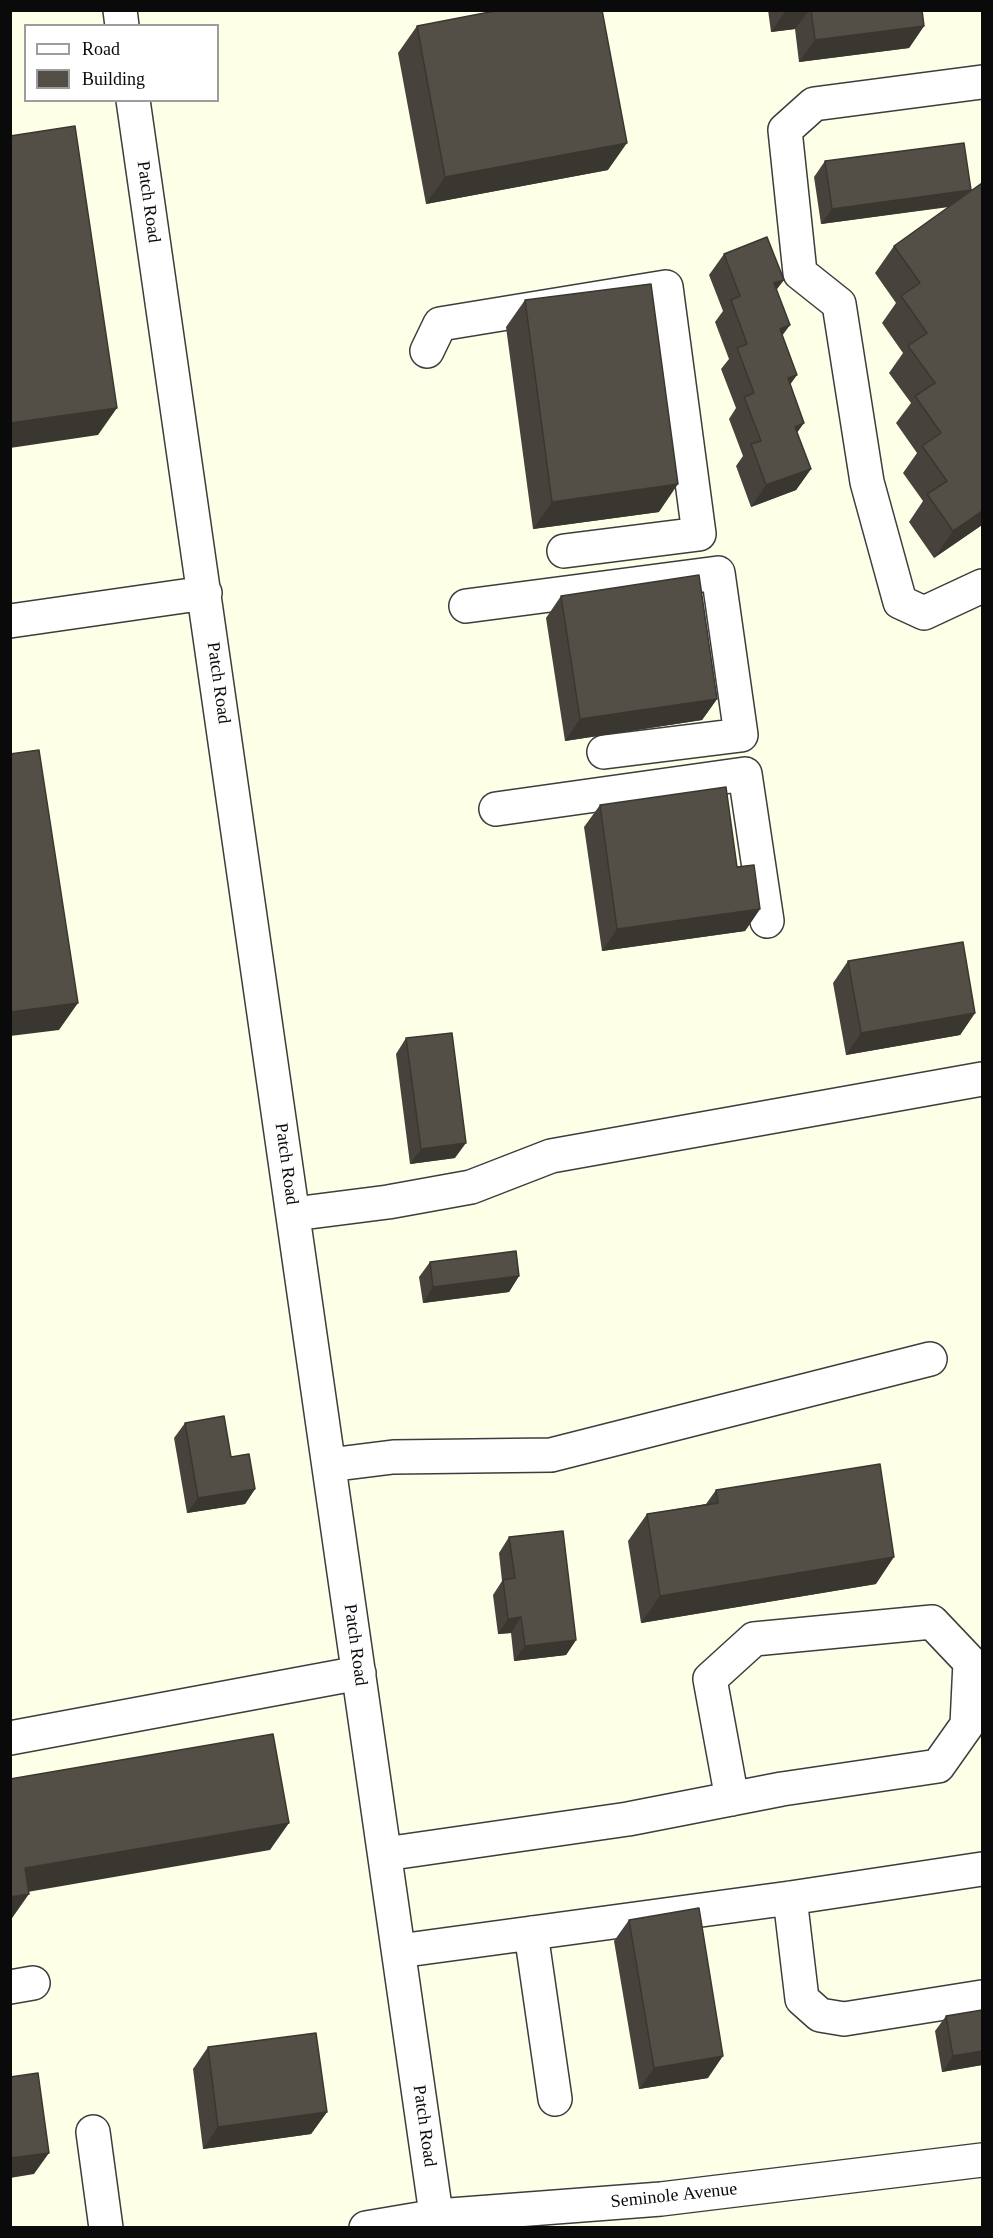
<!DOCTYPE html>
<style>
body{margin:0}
#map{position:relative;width:993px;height:2238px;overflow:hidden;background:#feffe7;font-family:"Times New Roman",serif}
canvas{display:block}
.frame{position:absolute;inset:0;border:12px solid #0a0a0a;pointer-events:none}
.legend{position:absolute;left:24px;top:24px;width:195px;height:78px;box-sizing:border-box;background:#fff;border:2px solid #9d9d9d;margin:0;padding:8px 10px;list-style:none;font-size:18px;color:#0a0a0a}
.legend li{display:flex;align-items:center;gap:12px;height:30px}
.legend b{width:30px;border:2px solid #9d9d9d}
</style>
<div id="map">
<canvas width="993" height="2238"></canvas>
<div class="frame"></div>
<ul class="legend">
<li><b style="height:8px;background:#fff"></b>Road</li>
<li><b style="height:16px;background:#534e46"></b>Building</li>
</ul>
</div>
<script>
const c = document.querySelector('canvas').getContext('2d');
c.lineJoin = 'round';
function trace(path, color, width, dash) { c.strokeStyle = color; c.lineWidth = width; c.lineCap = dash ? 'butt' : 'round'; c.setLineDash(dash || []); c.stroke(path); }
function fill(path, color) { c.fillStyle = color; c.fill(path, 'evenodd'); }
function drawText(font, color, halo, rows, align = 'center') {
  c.font = font + ' "Times New Roman",serif'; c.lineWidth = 6; c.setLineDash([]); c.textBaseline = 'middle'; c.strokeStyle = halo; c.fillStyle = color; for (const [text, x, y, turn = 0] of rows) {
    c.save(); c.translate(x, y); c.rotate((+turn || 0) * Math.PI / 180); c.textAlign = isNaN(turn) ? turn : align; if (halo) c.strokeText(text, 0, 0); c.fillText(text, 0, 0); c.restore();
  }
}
const minor = new Path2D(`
 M120,10L122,26
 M982,82L814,104L785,130L800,273L839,304L867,482L900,602L924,613L982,586
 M133,100L438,2228
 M427,351L440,324L666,287L699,534L564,551
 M466,606L718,573L741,735L604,752
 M10,621L205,593
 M496,809L745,774L767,921
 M294,1214L388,1202L471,1187L551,1156L982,1079
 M329,1465L393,1457L551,1455L930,1359
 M10,1738L359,1673
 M385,1854L628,1819L782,1789L938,1766L967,1725L970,1662L932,1622L754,1639L710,1679L732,1799
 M790,1898L802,1999L820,2015L844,2019L982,1997
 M531,1933L555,2099
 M399,1951L790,1898L982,1869
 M10,1987L33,1983
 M93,2132L106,2228
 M366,2228L437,2216L661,2199L982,2160`);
trace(minor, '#3d3d3d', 36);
trace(minor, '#fff', 33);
fill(new Path2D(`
 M768,10H922L924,26L909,48L799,62L795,29L771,32Z
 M417,26L608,170L426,204L398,53Z
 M825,161L968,194L982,525L934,558L909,522L923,501L903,473L917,453L896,423L911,403L889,373L903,353L882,323L896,303L875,273L894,246L949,207L821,224L814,177Z
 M724,254L776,290L782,336L797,433L811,469L796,490L751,507L736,466L743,456L729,419L736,408L721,369L729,359L715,322L723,311L709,275Z
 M525,300L659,512L533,529L506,327Z
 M561,596L717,699L702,720L565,741L546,618Z
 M600,805L737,867L760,909L745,931L602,951L584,827Z
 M848,961L975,1013L960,1035L846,1055L833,983Z
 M406,1038L455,1158L410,1164L396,1054Z
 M430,1262L519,1276L509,1292L423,1303L419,1277Z
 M185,1423L231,1457L255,1489L245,1504L187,1513L174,1438Z
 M716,1490L876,1584L641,1623L628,1541L647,1514L706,1504Z
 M509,1537L576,1640L566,1655L514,1661L511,1633L498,1634L493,1595L502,1581L499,1553Z
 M629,1920L708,2078L639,2089L614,1941Z
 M982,2010V2065L942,2072L935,2031L946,2016Z
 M208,2047L327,2112L311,2134L203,2149L193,2069Z`), '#47433c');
fill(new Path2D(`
 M786,10H809L795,29L771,32Z
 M924,26L909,48L799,62L815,40Z
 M627,143L608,170L426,204L445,177Z
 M971,190L960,205L821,224L832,209Z
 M784,280L768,301L774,283Z
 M790,325L774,347L780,329Z
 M797,375L782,396L788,378Z
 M117,408L98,435L10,448V423Z
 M804,423L789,444L795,427Z
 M811,469L796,490L751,507L766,485Z
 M678,484L659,512L533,529L552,502Z
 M982,511V525L934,558L953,531Z
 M717,699L702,720L565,741L580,719Z
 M760,909L745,931L602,951L617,929Z
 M78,1003L59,1030L10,1036V1012Z
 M975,1013L960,1035L846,1055L861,1033Z
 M466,1143L455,1158L410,1164L421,1149Z
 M519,1276L509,1292L423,1303L433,1287Z
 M255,1489L245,1504L187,1513L198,1498Z
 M894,1557L876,1584L641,1623L660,1596Z
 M521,1617L511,1633L498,1634L508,1619Z
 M576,1640L566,1655L514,1661L525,1646Z
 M289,1823L270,1850L10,1895L25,1868Z
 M29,1894L10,1921V1897Z
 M982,2051V2065L942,2072L953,2056Z
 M723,2056L708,2078L639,2089L654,2068Z
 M327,2112L311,2134L203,2149L218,2127Z
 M49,2153L34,2174L10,2178V2158Z`), '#3a3731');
const building = new Path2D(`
 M500,10H602L627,143L445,177L417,26Z
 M811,10H922L924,26L815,40Z
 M75,126L117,408L10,423V136Z
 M964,143L971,190L832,209L825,161Z
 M982,183V511L953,531L927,494L947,481L922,446L941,433L915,396L935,383L908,346L927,333L901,296L920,283L894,246Z
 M767,237L784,280L774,283L790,325L780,329L797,375L788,378L804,423L795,427L811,469L766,485L751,444L761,441L744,397L754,393L737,348L747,344L731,300L740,296L724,254Z
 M651,284L678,484L552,502L525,300Z
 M699,575L717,699L580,719L561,596Z
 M39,750L78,1003L10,1012V754Z
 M726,787L737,867L754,865L760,909L617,929L600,805Z
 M963,942L975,1013L861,1033L848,961Z
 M452,1033L466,1143L421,1149L406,1038Z
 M516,1251L519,1276L433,1287L430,1262Z
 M224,1416L231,1457L249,1454L255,1489L198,1498L185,1423Z
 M880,1464L894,1557L660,1596L647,1514L718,1503L716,1490Z
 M563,1531L576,1640L525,1646L521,1617L508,1619L503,1580L515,1578L509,1537Z
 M273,1734L289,1823L25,1868L29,1894L10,1897V1779Z
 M699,1908L723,2056L654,2068L629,1920Z
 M982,2010V2051L953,2056L946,2016Z
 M316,2033L327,2112L218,2127L208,2047Z
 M38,2073L49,2153L10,2158V2077Z`);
fill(building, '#534e46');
trace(building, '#3a3731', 1.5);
drawText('18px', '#0a0a0a', '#fff', [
 ["Patch Road",148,202,82],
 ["Patch Road",218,683,82],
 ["Patch Road",286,1164,82],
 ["Patch Road",355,1645,82],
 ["Patch Road",424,2126,82],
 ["Seminole Avenue",674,2196,-6]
]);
</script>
